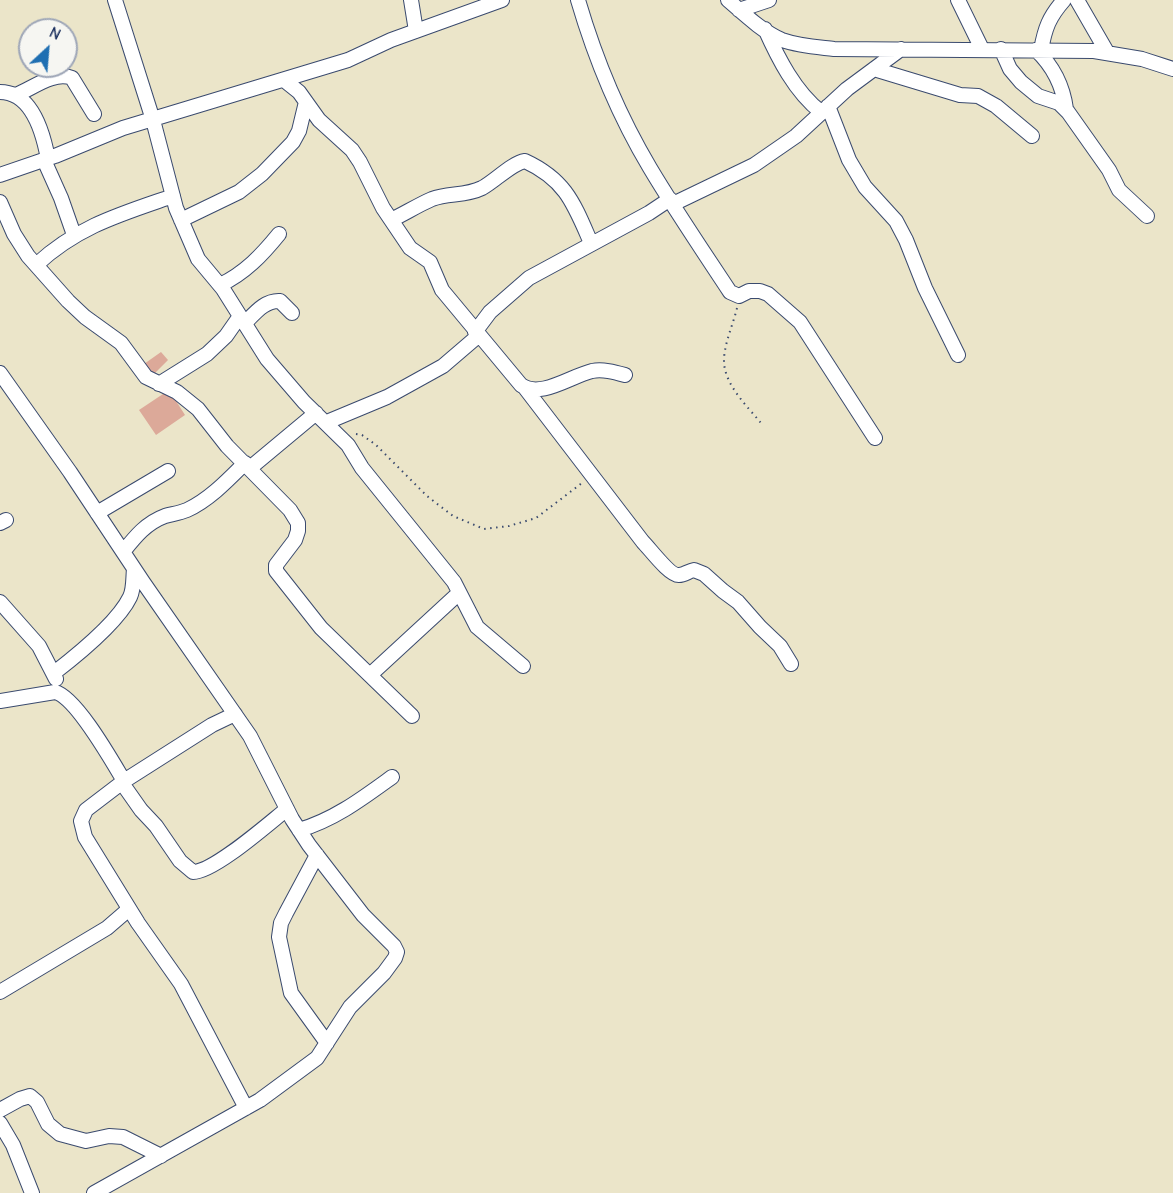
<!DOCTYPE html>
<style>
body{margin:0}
#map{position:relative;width:1173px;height:1193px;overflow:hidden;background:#ebe5c9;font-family:"Comic Neue",sans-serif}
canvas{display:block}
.north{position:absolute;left:18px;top:18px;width:60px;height:60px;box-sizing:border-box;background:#f6f6f2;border:2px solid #9ea6b7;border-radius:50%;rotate:26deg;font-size:16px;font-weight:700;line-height:24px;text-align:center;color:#1b2f5e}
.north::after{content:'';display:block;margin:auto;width:21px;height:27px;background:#1f6fb2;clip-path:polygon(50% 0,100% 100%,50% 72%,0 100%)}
</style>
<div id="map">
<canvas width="1173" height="1193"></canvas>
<div class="north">N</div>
</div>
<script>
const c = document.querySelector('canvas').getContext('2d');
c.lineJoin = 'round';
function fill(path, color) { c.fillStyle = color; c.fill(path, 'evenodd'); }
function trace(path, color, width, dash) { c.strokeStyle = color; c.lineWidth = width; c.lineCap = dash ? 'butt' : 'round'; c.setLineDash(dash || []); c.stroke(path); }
fill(new Path2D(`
 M161,352L168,360L153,375L144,364Z
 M169,390L185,415L156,435L139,410Z`), '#dca999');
const street = new Path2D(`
 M115,0L153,120L176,208L198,259L223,289L267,359L304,402L348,445L362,468L454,582L477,627L523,666
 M411,0L416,31
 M578,0C595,58 619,116 650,168C675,210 703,251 730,292L739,296L749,291H760L768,294L800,322L875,438
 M728,0C743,13 764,33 782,40C799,46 817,47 834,49L1094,51L1142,59L1173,69
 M958,0L982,49
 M1077,0L1107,52
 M739,10L769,0
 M765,29C778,58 795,92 821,112
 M1001,49L1010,69L1021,82L1038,96L1059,103L1068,112L1109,170L1119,190L1147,216
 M1036,50C1053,66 1063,86 1066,109
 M1041,50C1045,28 1049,17 1064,0
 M874,69L960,95L978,96L996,106L1032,136
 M284,80L299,92L319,120L352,150L360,162L383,208L410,248L430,262L442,290L521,385C540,399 571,376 592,371C603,369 614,372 625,375
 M0,92C32,92 43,132 48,159
 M16,95C33,88 54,71 72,78L94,114
 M828,106L849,160L865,187L896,221L906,240L925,288L958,355
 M44,160L61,198L74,235
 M0,175L55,156L123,128L348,60L391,40L502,0
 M0,202L14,234L28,256L68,301L85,317L121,343L146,377L177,392L198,409L227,446L290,510L298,523V531L295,540L276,565V571L321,628L412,716
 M673,204L754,165L796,136L847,89L901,49
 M181,220L239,192L262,174L293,142L299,131L306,102
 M391,220C404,214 418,205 432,199C448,193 466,196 482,188C495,181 512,163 525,161C566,180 574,204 591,243
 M36,265C78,226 121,214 173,196
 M220,285C245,273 262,255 279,234
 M245,323C255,313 265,300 280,301L292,313
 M475,332L490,312L529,278L649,213L670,199
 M0,373L70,472L143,582L250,736L292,819L309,845L363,915L394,946L397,952L395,958L384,973L350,1007L317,1058L260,1100L94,1193
 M159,384L207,354L226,336L240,316
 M525,388L643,542C650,549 670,576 679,575C684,575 689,571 694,570L704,574L723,591L738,602L760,627L780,646L791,664
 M327,422L387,397L443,366L478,336
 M250,468L316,413
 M97,513L168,471
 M0,523L6,520
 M123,552C135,537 146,523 165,516C172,514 180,513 187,510C209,500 228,480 245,463
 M0,602L39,646L56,679
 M54,673C76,656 118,622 130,597C134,589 133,577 134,569
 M370,675L459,593
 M0,701L55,692C76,697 112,761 124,781
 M235,714L212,725L124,781L86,810L81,821L85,837L138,923L181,984L246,1108
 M122,783L141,810L156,826L180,861L193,872C214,872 268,824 287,809
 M299,830C334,820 363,798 392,777
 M317,855L286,913L281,923L279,937L291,993L327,1043
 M0,992L107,928L129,909
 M0,1110L20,1099L30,1096L37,1102L48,1124L60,1134L86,1141L109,1136L123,1137L161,1156
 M0,1123L13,1145L32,1193`);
trace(street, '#3a4a6e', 16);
trace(new Path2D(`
 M737,308C733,325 725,341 724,359C723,383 746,405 761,423
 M356,434L362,435L376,445L427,496L453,516L484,529L509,526L536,518L582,483`), '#3a4a6e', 2, [1.5, 4.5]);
trace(street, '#fff', 14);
</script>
